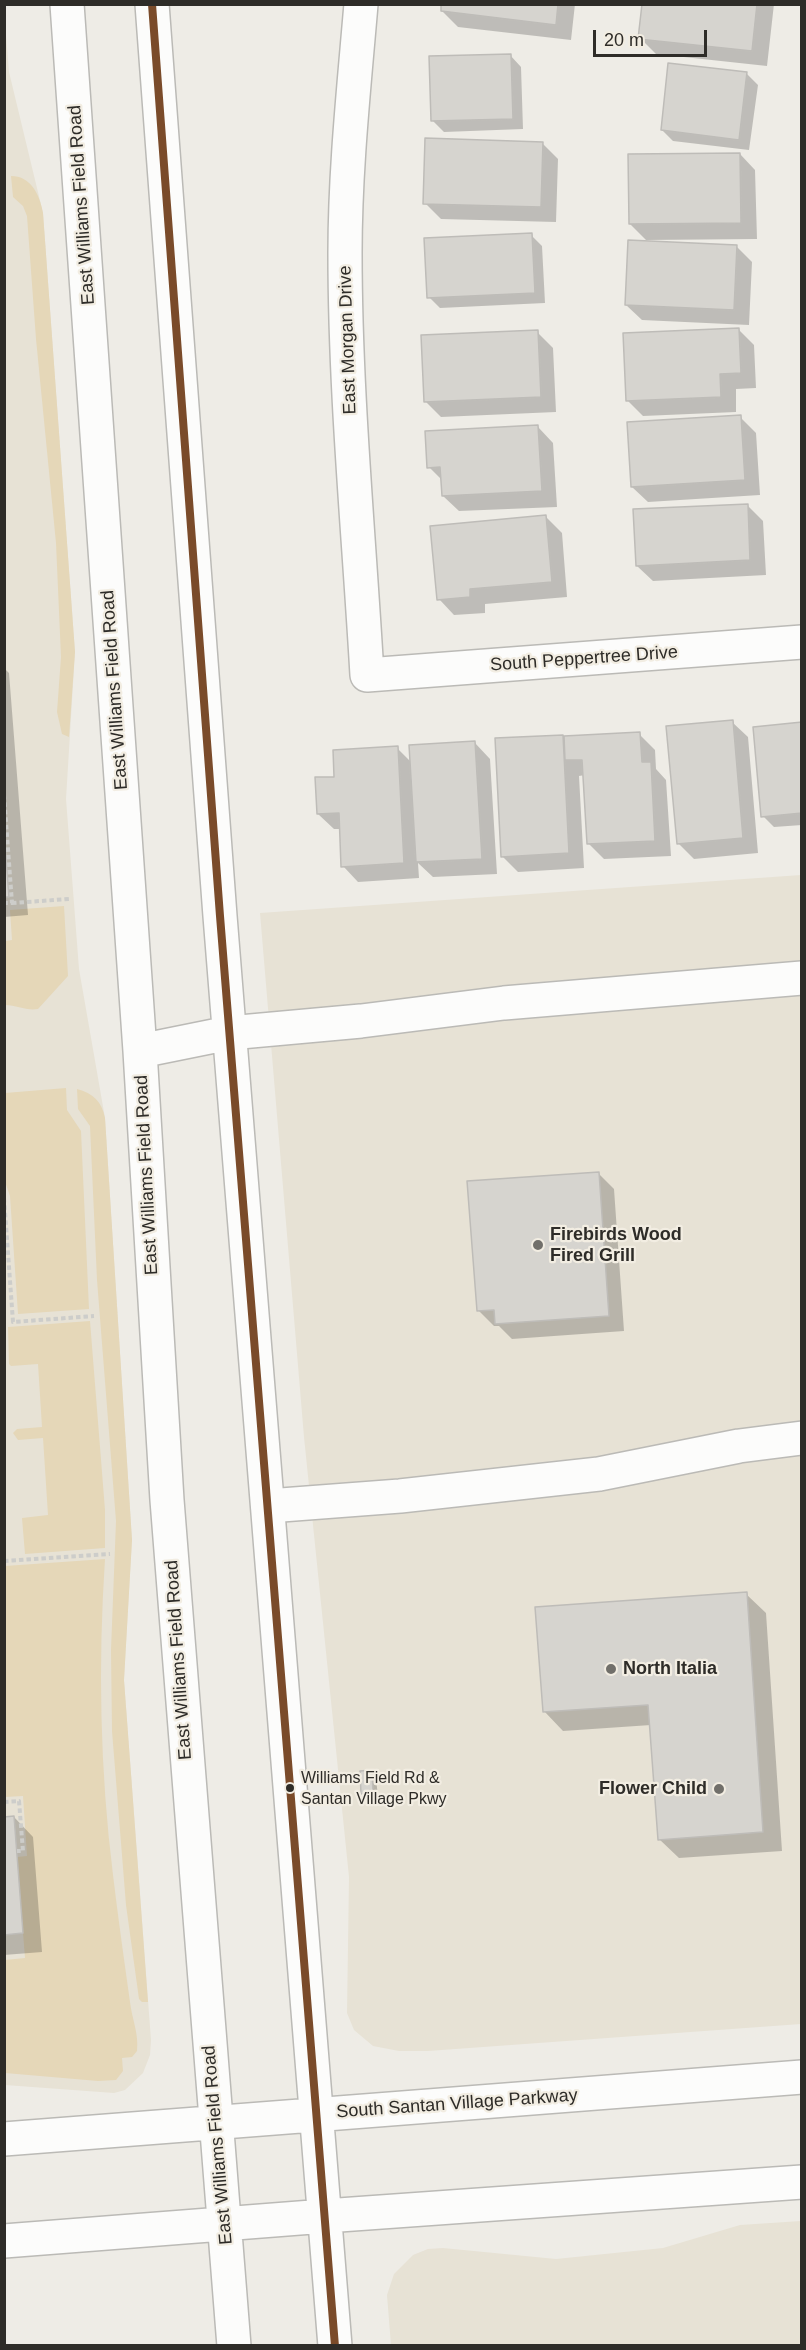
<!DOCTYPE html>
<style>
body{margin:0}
#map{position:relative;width:806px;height:2350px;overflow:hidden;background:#eeece6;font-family:Helvetica,sans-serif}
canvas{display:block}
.frame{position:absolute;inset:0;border:6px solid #2e2c28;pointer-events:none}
.scale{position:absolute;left:593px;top:30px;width:114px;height:27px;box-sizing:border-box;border:3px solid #2e2c28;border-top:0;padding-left:8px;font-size:18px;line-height:21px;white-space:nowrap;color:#2e2c28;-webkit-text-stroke:4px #f2ede2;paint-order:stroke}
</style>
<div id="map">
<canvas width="806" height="2350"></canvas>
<div class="frame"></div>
<div class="scale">20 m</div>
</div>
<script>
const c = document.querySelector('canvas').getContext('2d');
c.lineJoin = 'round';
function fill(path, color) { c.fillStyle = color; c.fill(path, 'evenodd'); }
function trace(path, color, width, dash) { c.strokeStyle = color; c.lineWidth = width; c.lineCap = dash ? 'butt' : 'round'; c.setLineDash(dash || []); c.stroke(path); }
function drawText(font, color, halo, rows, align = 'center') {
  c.font = font + ' Helvetica,sans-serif'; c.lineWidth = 4.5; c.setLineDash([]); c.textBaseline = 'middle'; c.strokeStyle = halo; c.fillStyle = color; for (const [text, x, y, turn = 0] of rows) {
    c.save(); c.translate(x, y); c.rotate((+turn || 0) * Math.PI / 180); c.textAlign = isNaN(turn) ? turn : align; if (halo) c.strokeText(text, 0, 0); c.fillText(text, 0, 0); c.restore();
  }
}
fill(new Path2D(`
 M4,11L9,72L43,213L75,652L66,799L79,969L105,1118L132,1540L124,1680L151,2040L150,2055L143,2073L125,2090L114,2093L5,2085Z
 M801,875V2024L428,2051H399L373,2046L354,2030L347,2013L349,1877L304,1437L260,913Z
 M801,2221V2345H391L387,2295L394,2274L413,2255L428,2249L443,2248L556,2259L663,2248L740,2225Z`), '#e7e2d5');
fill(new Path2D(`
 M11,176C31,176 40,195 43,213L75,652L69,737L62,734L57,712L61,657L56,543L36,339L27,216L23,206L13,197Z
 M64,906L68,976L38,1009C26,1011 17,1005 5,1005V941L12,940L10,910Z
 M66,1088L67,1110L81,1131L89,1309L18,1314L10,1196L4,1179L5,1093Z
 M77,1089C93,1093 102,1102 105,1118L132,1540L124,1680L148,2002H142L139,1999L126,1905L112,1731L111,1650L116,1521L97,1280L90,1126L78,1109Z
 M90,1321L105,1510V1548L25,1554L22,1518L48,1515L43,1438L18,1440L13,1433L17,1429L42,1427L38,1364L11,1366L9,1364L8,1327Z
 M105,1559C98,1664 100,1770 113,1875C118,1917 124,1959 130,2002C132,2019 139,2034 137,2051L132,2057L122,2058L123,2071L116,2080L98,2081L5,2073V1960L25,1958L17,1857L27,1856L23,1796L5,1797V1566Z`), '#e5d7b8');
fill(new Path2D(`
 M443,4H575L571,40L458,27L442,11Z
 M643,4H774L767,66L656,54L640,38Z
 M510,55L521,67L523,129L444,132L433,121Z
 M747,74L758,85L749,150L673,141L662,130Z
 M542,143L558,159L556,222L441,219L425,203Z
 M740,154L755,170L757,239L646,240L630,224Z
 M531,235L542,246L545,303L440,308L429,297Z
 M736,246L752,262L749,325L642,320L626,305Z
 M738,329L754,345L756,388L736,389V412L643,416L627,400Z
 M537,332L553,348L556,412L441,417L425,401Z
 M740,417L756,433L760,495L648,502L632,487Z
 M538,427L553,443L557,507L459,511L443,496V481L429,467Z
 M747,505L763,521L766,575L653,581L637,566Z
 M546,517L562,533L567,597L485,604V613L454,615L439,599Z
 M4,668L9,673L28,915L4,917Z
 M732,722L748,737L758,853L694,859L678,843Z
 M802,724V825L774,827L763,816Z
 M639,734L655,750L656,769L666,780L671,856L604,859L588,843L585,775L579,776L584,868L518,872L502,856L496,740Z
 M475,743L490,759L497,874L433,877L418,863L419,878L358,882L343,866L341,829H334L318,814L336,778L397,748L412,763Z
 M598,1173L614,1189L624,1331L512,1339L499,1326H494L478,1310Z
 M746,1594L766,1613L782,1851L679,1858L659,1839L651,1725L563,1731L544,1711Z
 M371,1772L376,1777L378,1798L368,1799L363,1794Z
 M14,1817L33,1837L42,1952L4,1955V1818Z`), '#0003');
const building = new Path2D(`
 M441,4H558L556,25L441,11Z
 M642,4H757L752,51L638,39Z
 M511,54L513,119L431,121L429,56Z
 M668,63L747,72L739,140L661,130Z
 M425,138L543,142L541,207L423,204Z
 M740,153L741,223L629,224L628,154Z
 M532,233L535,293L427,298L424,238Z
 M628,240L737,245L734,310L625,305Z
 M739,328L741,373L720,374L721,397L626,401L623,333Z
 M538,330L541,397L424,402L421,335Z
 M741,415L745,480L631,487L627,422Z
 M538,425L542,491L442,496L440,467L427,468L425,431Z
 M748,504L750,560L636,566L633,509Z
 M546,515L552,582L470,589V597L437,600L430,526Z
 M733,720L743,838L677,844L666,726Z
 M802,722V813L761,817L753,727Z
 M640,732L642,762H651L655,841L587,844L582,760H565L564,736Z
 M563,735L569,853L501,857L495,738Z
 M475,741L482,859L416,862L409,745Z
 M398,746L404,863L341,867L339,813L317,814L315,777H334L333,750Z
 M4,834L9,897H4Z
 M599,1172L609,1316L495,1324L494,1310L477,1311L467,1181Z
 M747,1592L763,1832L658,1840L648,1705L543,1712L535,1607Z
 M372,1770L373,1793L361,1794L360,1771Z
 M14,1816L23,1933L4,1935V1817Z`);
fill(building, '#d6d4cf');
trace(building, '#bebcb8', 1.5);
const minor = new Path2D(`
 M361,4C354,87 345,170 345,253C345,394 359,535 367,675L802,642
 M229,1033L361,1021L504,1003L802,978
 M268,1506L400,1496L599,1474L739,1446L802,1438`);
const major = new Path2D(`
 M67,4L140,1051L167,1500L234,2346
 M152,4L220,916L335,2346
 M140,1051L229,1033
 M4,2139L802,2077
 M4,2241L325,2216L802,2182`);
trace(minor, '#bbbab6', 36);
trace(major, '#bbbab6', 36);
trace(new Path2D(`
 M4,795L12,903H4
 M12,903L69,899
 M4,1198L13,1322L94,1316
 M4,1561L110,1554
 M4,1802L19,1801L23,1851H17`), '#cdcdca', 4, [4.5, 3]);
trace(minor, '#fcfcfb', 33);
trace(major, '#fcfcfb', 33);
trace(new Path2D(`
 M152,4L220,916L335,2346`), '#7a4b2a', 8);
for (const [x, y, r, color] of [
 [538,1245,6,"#716f6a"],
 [611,1669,6,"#716f6a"],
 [290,1788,5,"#2e2c28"],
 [719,1789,6,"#716f6a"]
]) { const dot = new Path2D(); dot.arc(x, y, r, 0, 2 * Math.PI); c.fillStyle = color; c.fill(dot); trace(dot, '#f2ede2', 2); }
drawText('16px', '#2e2c28', '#f2ede2', [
 ["Williams Field Rd &",301,1779],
 ["Santan Village Pkwy",301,1800]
], 'left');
drawText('18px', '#2e2c28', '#f2ede2', [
 ["East Williams Field Road",82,205,-94],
 ["East Morgan Drive",348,340,-92],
 ["South Peppertree Drive",584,659,-4],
 ["East Williams Field Road",115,690,-94],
 ["East Williams Field Road",147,1175,-93],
 ["East Williams Field Road",179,1660,-94],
 ["South Santan Village Parkway",457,2104,-4],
 ["East Williams Field Road",218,2145,-95]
]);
drawText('bold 18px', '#2e2c28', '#f2ede2', [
 ["Firebirds Wood",550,1235],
 ["Fired Grill",550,1256],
 ["North Italia",623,1669],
 ["Flower Child",707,1789,"right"]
], 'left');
</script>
